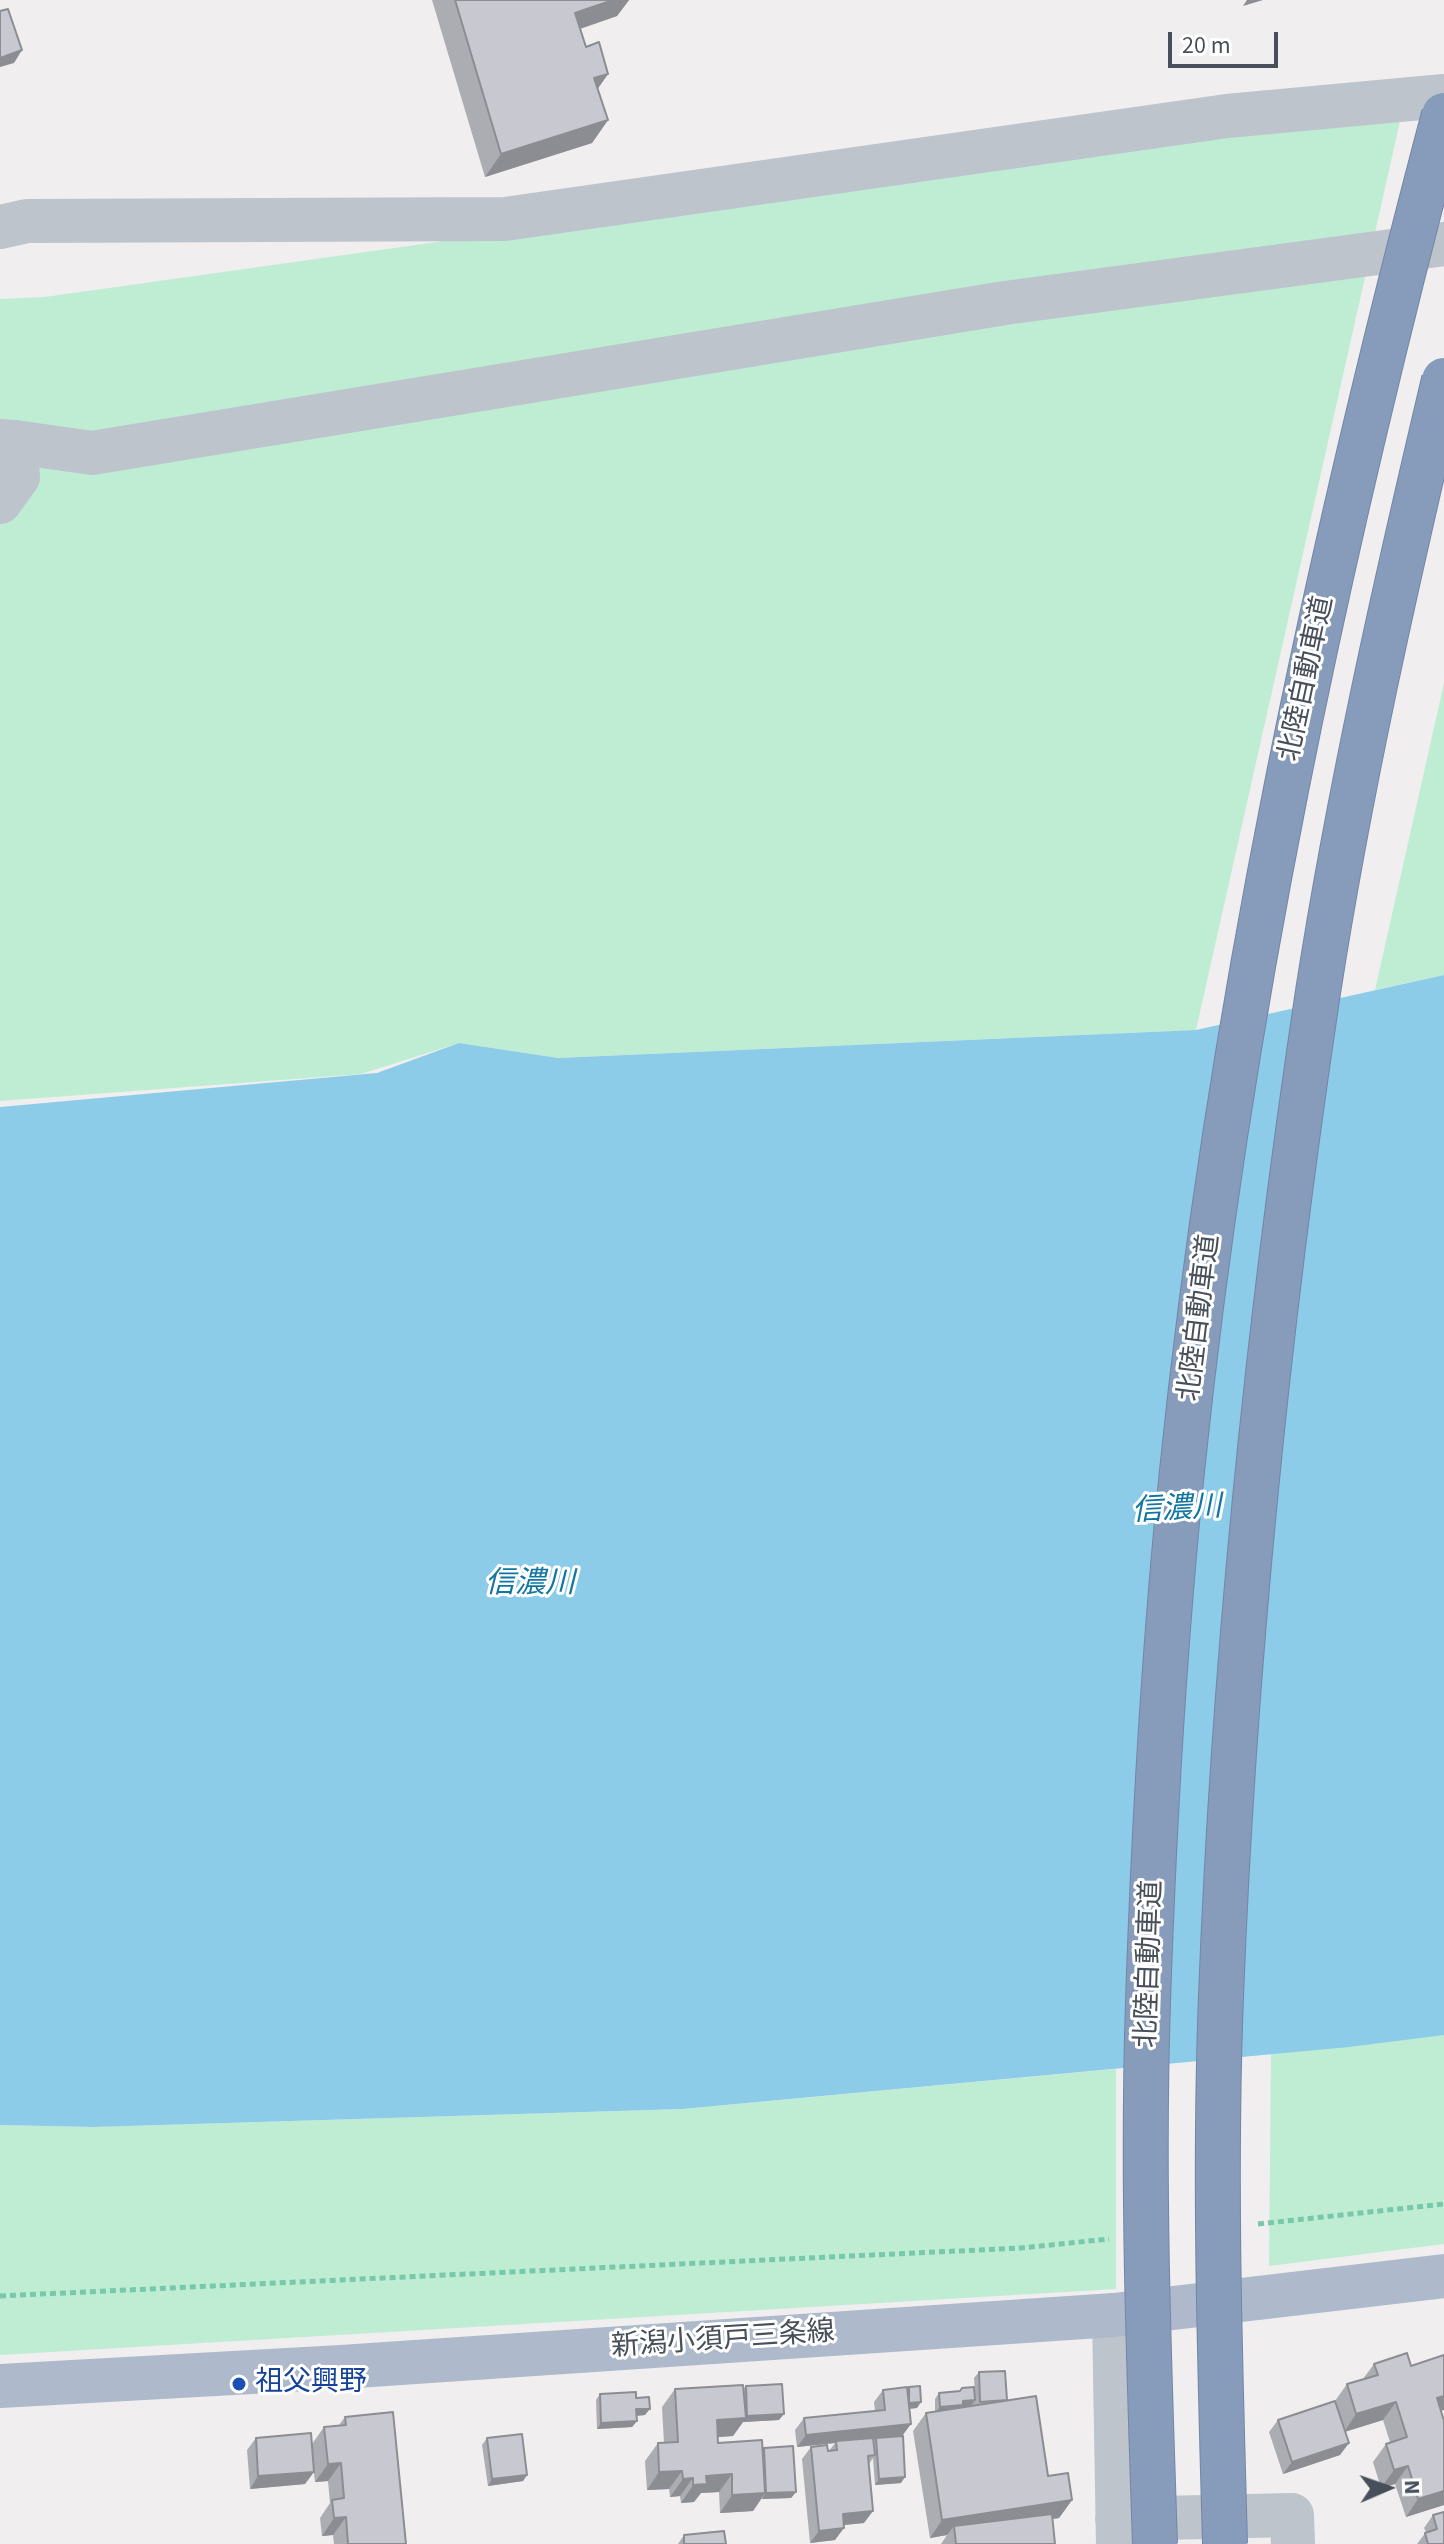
<!DOCTYPE html>
<meta charset="utf-8">
<style>
body{margin:0}
#map{position:relative;width:1444px;height:2544px;overflow:hidden;background:#f0eeee;font-family:"Source Sans 3",sans-serif}
canvas{display:block}
.north{position:absolute;left:1348px;top:2448px;width:80px;height:80px;-webkit-text-stroke:6px #fff;paint-order:stroke;rotate:88deg;font-size:22px;font-weight:700;line-height:32px;text-align:center;color:#474f5a}
.north::after{content:'';display:block;margin:auto;width:28px;height:36px;background:#474f5a;clip-path:polygon(50% 0,100% 100%,50% 72%,0 100%)}
.scale{position:absolute;left:1168px;top:32px;width:110px;height:36px;box-sizing:border-box;border:4px solid #474f5a;border-top:0;padding-left:10px;font-size:24px;line-height:28px;white-space:nowrap;color:#474f5a;-webkit-text-stroke:6px #fff;paint-order:stroke}
</style>
<div id="map">
<canvas width="1444" height="2544"></canvas>
<div class="north">N</div>
<div class="scale">20 m</div>
</div>
<script>
const c = document.querySelector('canvas').getContext('2d');
c.lineJoin = 'round';
function fill(path, color) { c.fillStyle = color; c.fill(path, 'evenodd'); }
function trace(path, color, width, dash) { c.strokeStyle = color; c.lineWidth = width; c.lineCap = dash ? 'butt' : 'round'; c.setLineDash(dash || []); c.stroke(path); }
function drawText(font, color, halo, rows, align = 'center') {
  c.font = font + ' "Source Sans 3","Noto Sans JP",sans-serif'; c.lineWidth = 6; c.setLineDash([]); c.textBaseline = 'middle'; c.strokeStyle = halo; c.fillStyle = color; for (const [text, x, y, turn = 0] of rows) {
    c.save(); c.translate(x, y); c.rotate((+turn || 0) * Math.PI / 180); c.textAlign = isNaN(turn) ? turn : align; if (halo) c.strokeText(text, 0, 0); c.fillText(text, 0, 0); c.restore();
  }
}
fill(new Path2D(`
 M1405,99L1196,1030L558,1058L459,1043L361,1074L0,1101V299L45,297L857,183Z
 M1444,683V975L1375,990Z
 M1444,2034V2244L1269,2266L1271,2054Z
 M1116,2069V2289L0,2355V2125L95,2127L682,2109Z`), '#beedd4');
fill(new Path2D(`
 M1444,975V2035L1349,2047L682,2109L95,2127L0,2125V1107L377,1073L459,1043L558,1058L1196,1030Z`), '#8ccce8');
trace(new Path2D(`
 M1258,2224L1444,2204
 M0,2296L1021,2248L1109,2239`), '#77c9a9', 5, [6, 4]);
trace(new Path2D(`
 M0,227L27,221L505,219L1227,116L1444,96
 M0,441L15,442L18,477L0,502
 M15,442L92,453L1005,303L1444,244
 M1114,2315L1118,2544
 M1117,2519L1292,2515L1293,2544`), '#bdc4cc', 44);
trace(new Path2D(`
 M0,2386L341,2367L1114,2315L1444,2276`), '#aebacc', 44);
const highwayBridge = new Path2D(`
 M1155,2544C1149,2363 1142,2182 1148,2001C1154,1824 1164,1647 1182,1471C1229,1012 1326,560 1444,115
 M1225,2544C1220,2361 1214,2179 1221,1996C1234,1660 1268,1324 1318,992C1350,786 1396,583 1444,380`);
trace(highwayBridge, '#7386a7', 46, []);
trace(highwayBridge, '#879bbb', 44);
fill(new Path2D(`
 M432,0H629L617,16L580,29L586,47L608,74L598,88L608,120L592,143L485,177Z
 M1374,2364L1411,2366L1441,2411L1444,2421V2505L1406,2517L1395,2484L1381,2488L1373,2462L1386,2444L1390,2442L1383,2420L1345,2432L1340,2455L1283,2474L1269,2432L1278,2420L1335,2401L1347,2384L1363,2379Z
 M979,2372L1006,2401L1048,2476L1072,2500L1059,2518L1052,2519L1055,2544H941L947,2535L930,2538L913,2431L926,2413L935,2412V2399L939,2393L960,2391L975,2394L974,2378Z
 M746,2386L779,2420L743,2422L733,2436L718,2437V2443L763,2450L764,2448L796,2492L791,2498L762,2499V2498L753,2511L720,2513L719,2492L701,2493L694,2502L681,2503L680,2496L670,2497L669,2489L647,2490L645,2461L658,2443H664L662,2407L675,2389H743Z
 M909,2387L917,2408L909,2409L903,2436L901,2483L875,2485L873,2458L869,2464L864,2523L843,2525L835,2540L810,2543L802,2459L811,2447L829,2451L835,2443L797,2447L795,2430L804,2418L875,2411L874,2402L883,2390L908,2389Z
 M600,2394L636,2398L645,2415L636,2416L637,2421L632,2427L597,2429L596,2400Z
 M345,2417L406,2544H334L333,2535L322,2536L320,2518L330,2503L328,2481L315,2482L313,2466L305,2484L250,2489L247,2450L256,2438L312,2444L324,2427L339,2425Z
 M487,2438L527,2475L523,2481L488,2486L482,2445Z
 M1433,2515L1444,2544H1417L1426,2532L1424,2528Z
 M684,2535L726,2544H678Z`), '#acadb3');
fill(new Path2D(`
 M613,0H629L617,16L559,36L575,13Z
 M1247,0H1263L1243,6Z
 M22,50L14,63L0,67V58Z
 M608,74L592,97L594,78Z
 M608,120L592,143L485,177L501,154Z
 M1444,2396V2410L1425,2416L1437,2398Z
 M975,2400L971,2406L935,2413L940,2407L963,2401Z
 M921,2402L917,2408L905,2409L909,2403Z
 M1396,2402L1383,2420L1344,2432L1356,2414Z
 M636,2409H650L645,2415L632,2416Z
 M784,2414L779,2420L743,2422L733,2436L704,2438L717,2420L745,2418L747,2416Z
 M637,2421L632,2427L597,2429L601,2423Z
 M911,2424L902,2436L837,2443L836,2441L835,2443L797,2447L806,2435Z
 M1349,2443L1340,2455L1283,2474L1292,2462Z
 M341,2463L328,2481L315,2482L328,2464Z
 M1408,2466L1395,2484L1381,2488L1394,2470Z
 M682,2471L669,2489L647,2490L659,2472Z
 M314,2472L305,2484L250,2489L258,2476Z
 M732,2474L719,2492L701,2493L694,2502L681,2503L693,2485L706,2476Z
 M527,2475L523,2481L488,2486L492,2479Z
 M905,2477L901,2483L875,2485L879,2479Z
 M693,2478L680,2496L670,2497L683,2479Z
 M1444,2491V2505L1406,2517L1418,2499Z
 M796,2492L791,2498L762,2499L766,2493Z
 M765,2493L753,2511L720,2513L732,2495Z
 M1072,2500L1059,2518L955,2534L954,2526L947,2535L930,2538L942,2520Z
 M873,2511L864,2523L834,2526L843,2514Z
 M346,2517L333,2535L322,2536L334,2518Z
 M844,2528L835,2540L810,2543L819,2531Z`), '#8c8d92');
const building = new Path2D(`
 M455,0H613L575,13L586,47L599,42L608,74L594,78L608,120L501,154Z
 M8,9L22,50L0,58V11Z
 M1407,2353L1411,2366L1444,2355V2396L1437,2398L1444,2421V2491L1418,2499L1408,2466L1394,2470L1386,2444L1407,2437L1396,2402L1356,2414L1347,2384L1378,2375L1374,2364Z
 M1005,2371L1007,2400L980,2402L979,2372Z
 M782,2384L784,2414L747,2416L746,2386Z
 M743,2385L746,2418L717,2420L718,2443L762,2440L765,2493L732,2495V2474L706,2476L707,2484L693,2485V2478L683,2479L682,2471L659,2472L658,2443L678,2442L675,2389Z
 M920,2386L921,2402L909,2403V2387Z
 M907,2387L911,2424L806,2435L804,2418L885,2410L883,2390Z
 M974,2387L975,2400L963,2401V2405L940,2407L939,2393L960,2391L962,2388Z
 M636,2392V2398L649,2397L650,2409H636L637,2421L601,2423L600,2394Z
 M1036,2396L1048,2476L1068,2473L1072,2500L942,2520L926,2413Z
 M1335,2401L1349,2443L1292,2462L1278,2420Z
 M393,2412L406,2544H348L346,2517L334,2518L332,2500L344,2498L341,2463L328,2464L324,2427L346,2425L345,2417Z
 M311,2433L314,2472L258,2476L256,2438Z
 M522,2434L527,2475L492,2479L487,2438Z
 M903,2436L905,2477L879,2479L876,2438Z
 M873,2438L875,2455L868,2456L873,2511L843,2514L844,2528L819,2531L811,2447L827,2445L828,2451L837,2450L836,2441Z
 M793,2446L796,2492L766,2493L764,2448Z
 M1444,2512V2544H1428L1425,2533L1437,2529L1433,2515Z
 M1052,2514L1055,2544H956L954,2526Z
 M724,2531L726,2544H684V2535Z`);
fill(building, '#c8c9d0');
trace(building, '#8c8d92', 2);
for (const [x, y, r, color] of [
 [239,2384,8,"#1a4fb4"]
]) { const dot = new Path2D(); dot.arc(x, y, r, 0, 2 * Math.PI); c.fillStyle = color; c.fill(dot); trace(dot, '#fff', 3); }
drawText('28px', '#474f5a', '#fff', [
 ["北陸自動車道",1308,679,-78],
 ["北陸自動車道",1201,1318,-83],
 ["北陸自動車道",1151,1964,-88],
 ["新潟小須戸三条線",723,2341,-4]
]);
drawText('28px', '#164399', '#fff', [
 ["祖父興野",255,2384]
], 'left');
drawText('italic 30px', '#1276a2', '#fff', [
 ["信濃川",1177,1511,-3],
 ["信濃川",530,1585]
]);
</script>
